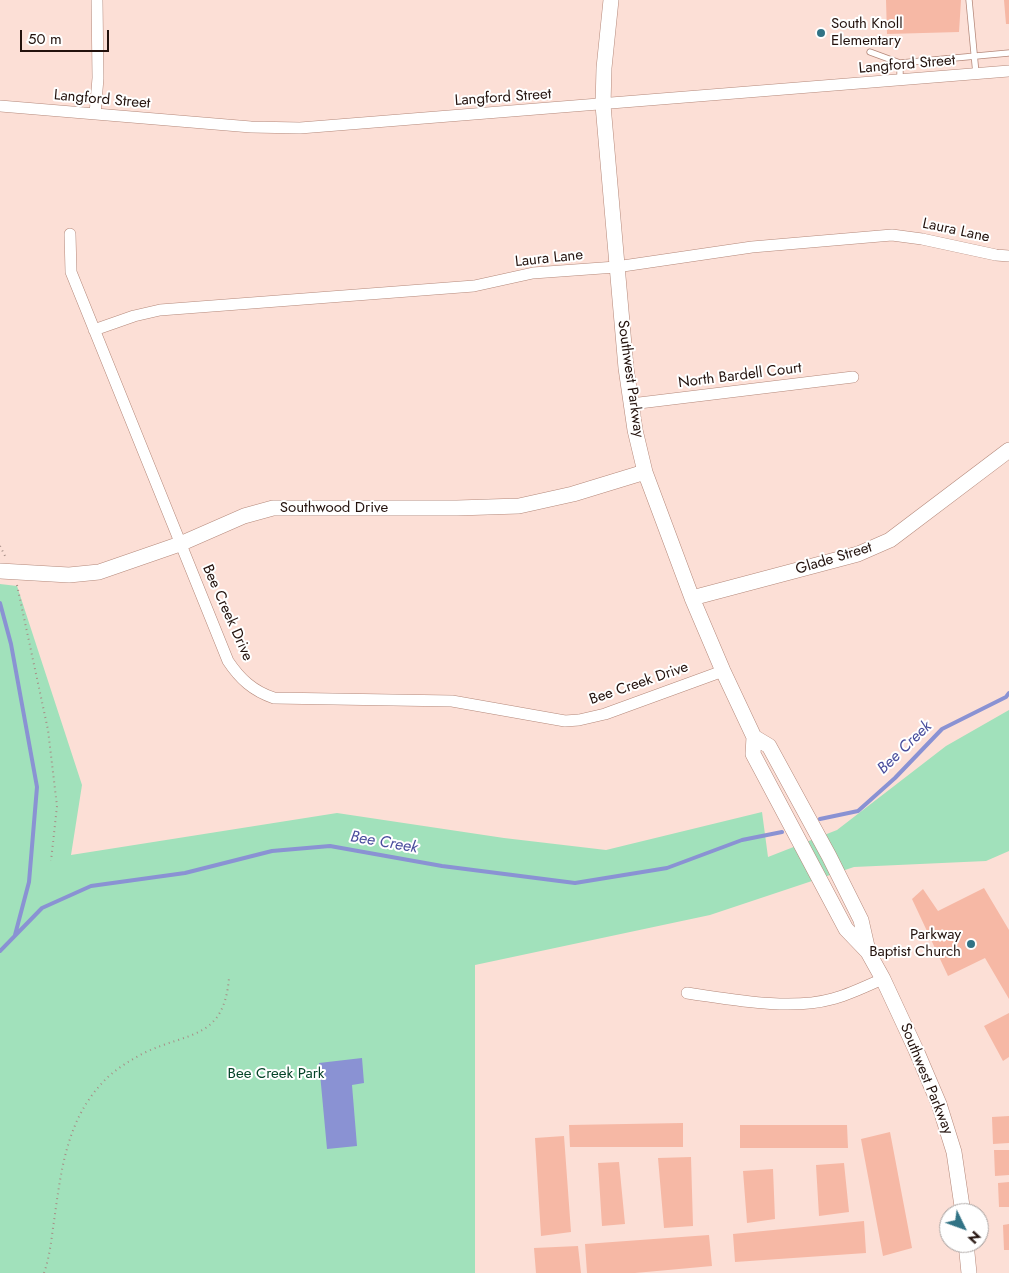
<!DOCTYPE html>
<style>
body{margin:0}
#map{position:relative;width:1009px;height:1273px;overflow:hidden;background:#fcdfd6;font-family:Jost,sans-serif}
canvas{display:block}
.north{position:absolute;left:939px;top:1203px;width:50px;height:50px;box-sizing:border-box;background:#fff;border:1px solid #a7a09e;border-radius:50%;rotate:132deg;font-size:14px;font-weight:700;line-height:20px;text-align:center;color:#23120d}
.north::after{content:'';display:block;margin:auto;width:18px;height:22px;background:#317385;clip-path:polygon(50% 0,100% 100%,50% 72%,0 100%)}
.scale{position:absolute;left:20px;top:30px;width:89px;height:22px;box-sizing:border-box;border:2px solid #23120d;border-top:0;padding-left:6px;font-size:15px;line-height:18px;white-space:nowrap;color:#23120d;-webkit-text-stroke:4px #fff;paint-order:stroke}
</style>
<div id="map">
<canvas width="1009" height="1273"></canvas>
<div class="north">N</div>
<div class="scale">50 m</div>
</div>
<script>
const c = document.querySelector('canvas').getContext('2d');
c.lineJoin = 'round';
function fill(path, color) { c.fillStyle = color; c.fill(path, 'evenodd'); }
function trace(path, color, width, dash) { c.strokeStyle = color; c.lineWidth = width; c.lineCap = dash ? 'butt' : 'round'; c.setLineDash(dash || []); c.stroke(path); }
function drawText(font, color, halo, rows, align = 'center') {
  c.font = font + ' Jost,sans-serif'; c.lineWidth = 4; c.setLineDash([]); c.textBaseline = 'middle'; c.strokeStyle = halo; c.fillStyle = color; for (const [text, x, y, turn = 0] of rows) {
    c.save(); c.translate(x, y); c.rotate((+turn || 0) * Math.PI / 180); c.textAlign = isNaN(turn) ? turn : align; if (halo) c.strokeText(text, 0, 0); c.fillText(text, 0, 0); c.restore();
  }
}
fill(new Path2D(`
 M0,584L17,586L82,785L71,855L337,813L504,838L606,850L762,812L768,857L837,830L946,746L1009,710V851L986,861L854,867L710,915L475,965V1273H0Z`), '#a1e1bb');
fill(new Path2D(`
 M362,1058L364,1083L352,1085L357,1146L327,1149L319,1063Z`), '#8a92d3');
trace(new Path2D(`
 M0,603L11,644L37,787L29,882L15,935
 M820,819L858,811L895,778L942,729L1006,697L1009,693
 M0,951L42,908L91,886L185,873L272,851L330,846L442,866L575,883L667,868L742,840L782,832`), '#8a92d3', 4);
fill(new Path2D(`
 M886,0H961L959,32L887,34Z
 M1004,0H1009V24H1006Z
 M984,888L1009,930V999L985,958L948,976L912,899L923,889L938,911Z
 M1009,1013V1057L1003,1061L984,1026Z
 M1009,1116V1143L993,1144L992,1117Z
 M683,1123V1147H570L569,1125Z
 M740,1125H847L848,1148H740Z
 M890,1132L912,1248L883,1256L861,1139Z
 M564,1136L571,1232L541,1236L535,1138Z
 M994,1150H1009V1175L995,1176Z
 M691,1157L693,1226L664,1228L658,1158Z
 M619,1162L625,1224L602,1226L598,1163Z
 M844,1163L849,1212L819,1216L816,1165Z
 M773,1169L775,1219L747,1223L743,1171Z
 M1009,1182V1207H999L998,1183Z
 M864,1221L866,1253L735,1262L733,1234Z
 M1009,1224V1250H1004L1003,1225Z
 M709,1235L712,1266L635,1273H587L585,1244Z
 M578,1246L581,1273H536L534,1248Z`), '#f6b8a5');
const lane = new Path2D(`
 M969,0L976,74
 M870,52L900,63
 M900,81V63L1009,53`);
const street = new Path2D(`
 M0,106L251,127L300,128L1009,71
 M95,114L98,78L97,0
 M70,234L71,272L228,661C240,679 253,691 274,698L452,701L565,721L579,720L605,714L723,671
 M94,330L134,316L160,310L474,286L533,273L616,267L752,247L892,235L922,239L996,255L1009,256
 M631,404L853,377
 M687,993C730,999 789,1011 832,999C849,995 866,986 883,979`);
const secondary = new Path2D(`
 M611,0L604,68L603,105L626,368L635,430L645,472L692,598L723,671L754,737L753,754L846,929L868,952L883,979L916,1050L939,1104L954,1152L963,1213
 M0,571L69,575L99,572L180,544L244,516L273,508H457L519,506L573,494L645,472
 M692,598L858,554L890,540L1009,450
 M754,737L769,746L829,856L861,920L868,951
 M966,1243L969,1273`);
trace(lane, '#b4887a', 7);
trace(street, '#b4887a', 12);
trace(secondary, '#b4887a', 16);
trace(new Path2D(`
 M0,546L6,558
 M17,585L48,730L57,806L51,861
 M44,1273C49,1259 51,1243 53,1228C61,1173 65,1118 108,1077C119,1067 132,1059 146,1052C189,1032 224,1039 229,978`), '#a68e86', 2, [1, 4]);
trace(lane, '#fff', 5.5);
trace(street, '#fff', 11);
trace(secondary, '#fff', 15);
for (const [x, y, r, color] of [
 [821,33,5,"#317385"],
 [971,944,5,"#317385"]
]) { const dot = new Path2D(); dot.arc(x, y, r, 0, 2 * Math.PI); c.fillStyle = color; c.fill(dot); trace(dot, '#fff', 2); }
drawText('15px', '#23120d', '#fff', [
 ["South Knoll",831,24],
 ["Elementary",831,41],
 ["Parkway",961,935,"right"],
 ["Baptist Church",961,952,"right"]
], 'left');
drawText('15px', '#23120d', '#fff', [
 ["Langford Street",907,65,-5],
 ["Langford Street",503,98,-4],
 ["Langford Street",102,100,5],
 ["Laura Lane",956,231,12],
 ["Laura Lane",549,259,-6],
 ["North Bardell Court",740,376,-7],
 ["Southwest Parkway",630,379,82],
 ["Southwood Drive",334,508],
 ["Glade Street",834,559,-17],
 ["Bee Creek Drive",227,613,66],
 ["Bee Creek Drive",639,684,-19],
 ["Southwest Parkway",926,1079,68]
]);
drawText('15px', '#064429', '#fff', [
 ["Bee Creek Park",276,1074]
]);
drawText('italic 16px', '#494d9c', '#fff', [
 ["Bee Creek",905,748,-44],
 ["Bee Creek",384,843,10]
]);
</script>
